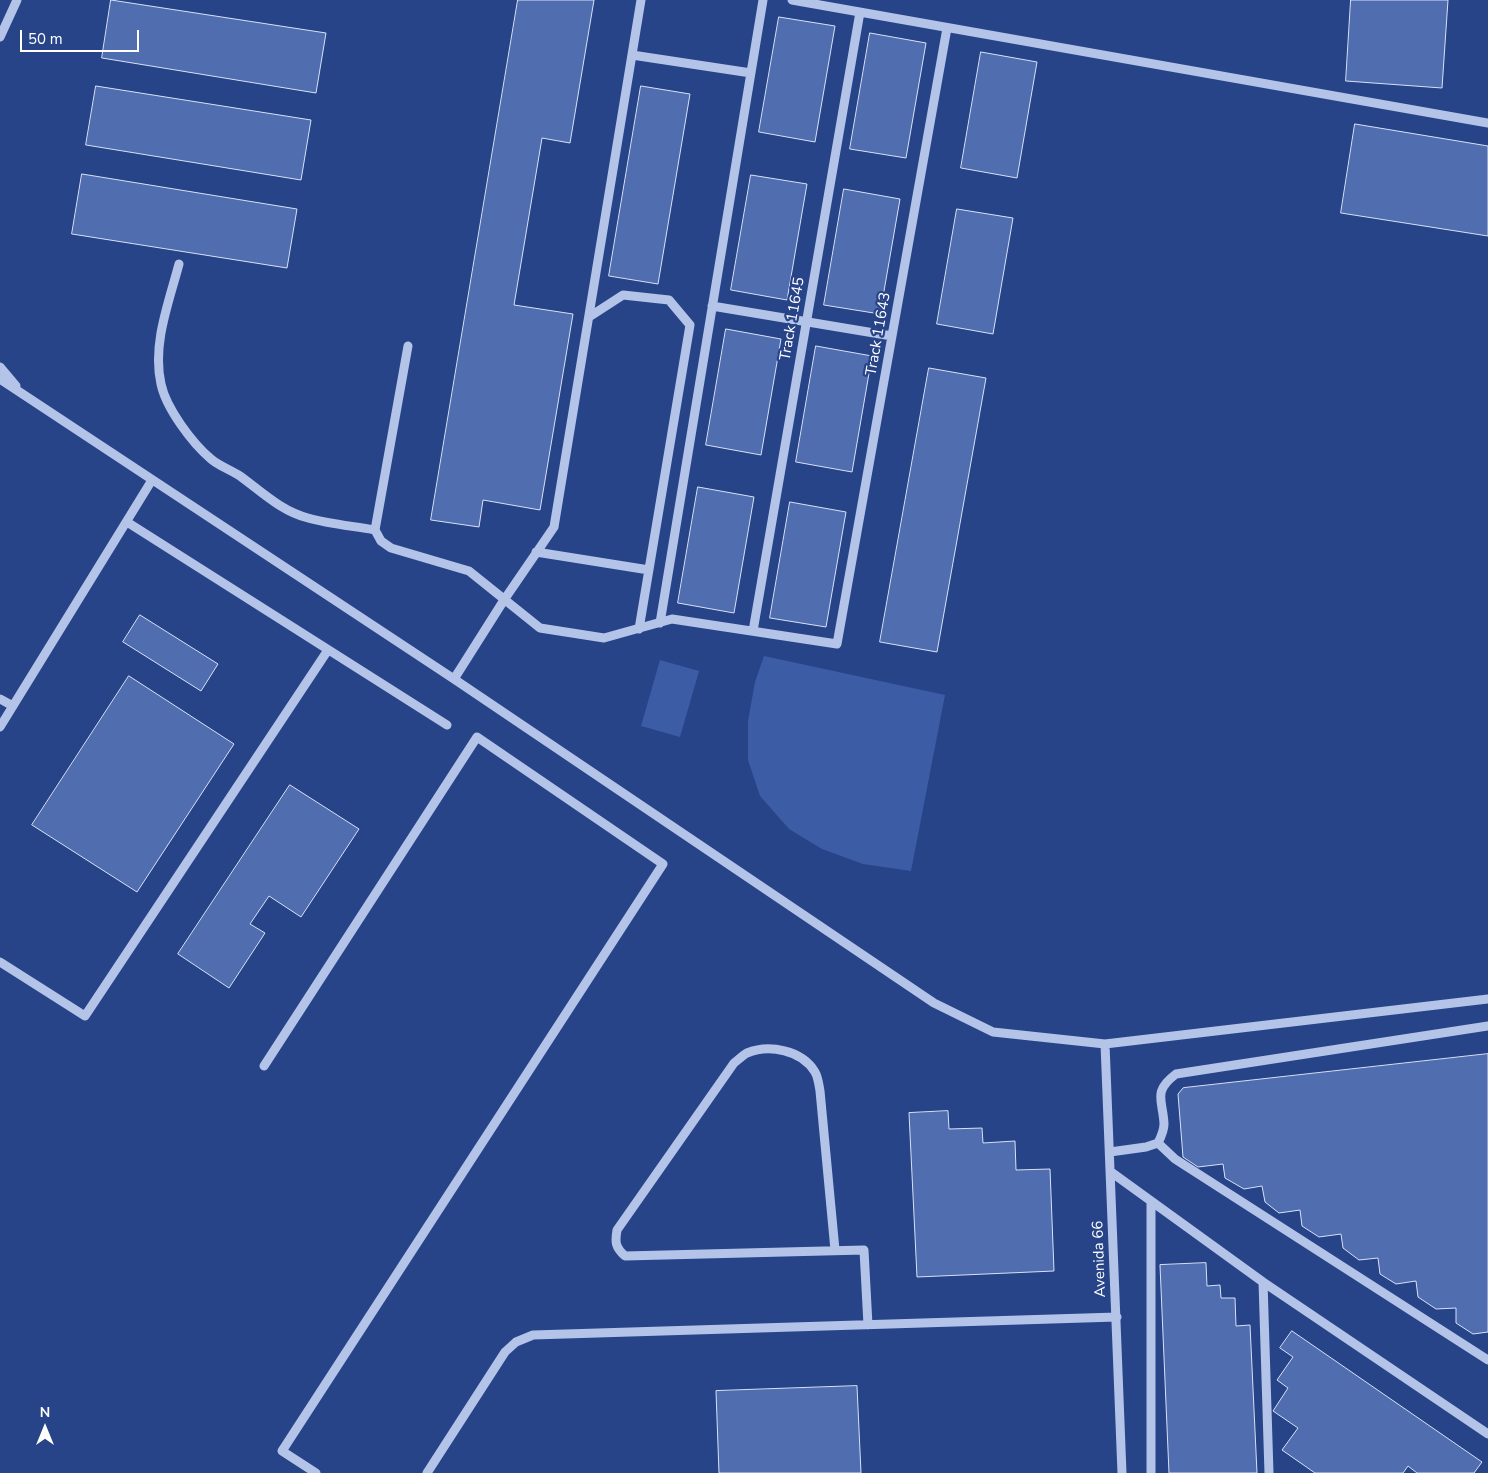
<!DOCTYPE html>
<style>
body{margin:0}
#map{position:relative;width:1488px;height:1473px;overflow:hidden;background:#274488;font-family:"Nunito Sans",sans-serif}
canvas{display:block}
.north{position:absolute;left:20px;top:1403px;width:50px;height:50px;-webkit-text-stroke:4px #274488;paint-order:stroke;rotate:0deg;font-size:14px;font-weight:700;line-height:20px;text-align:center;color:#fff}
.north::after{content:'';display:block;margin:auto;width:18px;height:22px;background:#fff;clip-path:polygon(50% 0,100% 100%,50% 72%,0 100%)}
.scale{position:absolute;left:20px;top:30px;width:119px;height:22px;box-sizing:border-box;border:2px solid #fff;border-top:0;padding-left:6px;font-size:15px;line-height:18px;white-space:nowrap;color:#fff;-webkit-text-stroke:4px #274488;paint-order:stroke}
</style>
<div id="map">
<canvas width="1488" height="1473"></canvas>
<div class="north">N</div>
<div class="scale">50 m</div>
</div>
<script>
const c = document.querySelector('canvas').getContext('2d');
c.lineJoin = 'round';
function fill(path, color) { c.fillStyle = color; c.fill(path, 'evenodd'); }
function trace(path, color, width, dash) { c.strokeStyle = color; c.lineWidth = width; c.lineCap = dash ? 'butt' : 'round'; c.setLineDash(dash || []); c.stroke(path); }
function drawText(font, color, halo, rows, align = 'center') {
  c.font = font + ' "Nunito Sans",sans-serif'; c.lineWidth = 4.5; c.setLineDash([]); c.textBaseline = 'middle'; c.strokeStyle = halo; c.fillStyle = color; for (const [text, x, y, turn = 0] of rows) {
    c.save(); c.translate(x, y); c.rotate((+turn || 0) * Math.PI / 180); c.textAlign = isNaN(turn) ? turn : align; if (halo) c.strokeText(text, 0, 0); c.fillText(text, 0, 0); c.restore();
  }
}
fill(new Path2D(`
 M764,656L945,695L911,871L863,864L822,849L789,829L760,796L748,760V721L755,682Z
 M660,660L699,671L680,737L641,726Z`), '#3c5ca5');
const building = new Path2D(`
 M111,0L326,33L316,93L102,58Z
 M518,0H594L570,143L542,138L514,305L573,314L540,510L483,500L479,527L431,520Z
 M1351,0H1448L1442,88L1346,81Z
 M779,17L835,26L815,142L759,132Z
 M870,33L926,43L906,158L850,149Z
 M981,52L1037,62L1017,178L961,168Z
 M96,86L311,120L301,180L86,145Z
 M641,86L690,94L658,284L609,276Z
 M1355,124L1488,146V236L1341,213Z
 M82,174L297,209L287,268L72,234Z
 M751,175L807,184L787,300L731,290Z
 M844,189L900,199L880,314L824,305Z
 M957,209L1013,218L993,334L937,324Z
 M726,329L781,339L761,455L706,445Z
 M816,346L872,356L852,472L796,462Z
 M929,368L986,378L937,652L880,642Z
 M698,487L754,497L734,613L678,603Z
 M790,502L846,512L826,627L770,618Z
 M140,615L218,664L201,691L123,642Z
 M129,676L234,744L137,892L32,825Z
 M290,785L359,829L301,917L269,896L250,924L265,933L229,988L178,954Z
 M1488,1054V1332L1473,1334L1456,1323V1308L1436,1309L1418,1297L1416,1281L1396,1284L1380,1274L1378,1258L1359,1260L1343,1248L1341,1234L1319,1237L1302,1226L1300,1210L1279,1213L1265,1202L1262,1186L1244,1189L1225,1178L1223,1164L1198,1167L1183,1157L1178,1094L1183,1088Z
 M948,1111L949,1129L982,1128L983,1143L1015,1141L1016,1170L1050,1169L1054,1271L917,1277L909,1113Z
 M1206,1263L1207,1286L1220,1285L1221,1298H1235L1236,1326L1250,1325L1257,1473H1169L1160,1265Z
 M1292,1331L1482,1462L1474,1473H1417L1408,1466L1403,1473H1315L1282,1450L1298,1428L1273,1411L1288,1388L1277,1380L1293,1357L1280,1348Z
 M857,1386L861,1473H719L716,1391Z`);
fill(building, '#506db0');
trace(building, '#d8e1f7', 1);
trace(new Path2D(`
 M792,0L1488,123
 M0,37L17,0
 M632,55L751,73
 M179,264C169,302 152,344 161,384C166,408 192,443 211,459C219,466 231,470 240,476C262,492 281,511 308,518C329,524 353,526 375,530
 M712,306L892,336
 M589,317L623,295L669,300L690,325L639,629
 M408,346L375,530L381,541L391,548L469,571L540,628L604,638L672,619L837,644L947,28
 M0,367L16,386
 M0,379L454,679L934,1003L993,1032L1105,1044L1488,999
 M127,522L447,725
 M536,552L649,570
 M660,623L763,0
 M753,631L860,12
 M454,679L504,600L554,527L641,0
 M0,699L13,706
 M0,727L152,480
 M0,962L85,1016L328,650
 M1105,1044L1122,1473
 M264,1066L477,737L663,864L282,1451L316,1473
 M1158,1143L1175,1159L1488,1360
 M1110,1152L1146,1147L1158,1143C1161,1137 1164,1131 1164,1124C1163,1100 1152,1092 1176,1074L1488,1026
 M1111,1172L1263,1282L1488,1434
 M835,1250L820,1091C819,1085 818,1077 815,1072C802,1050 769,1044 747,1053C743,1055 738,1060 734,1063L617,1230C615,1242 615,1247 625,1256L864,1250L868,1325
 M1263,1282L1269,1473
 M427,1473L505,1352L516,1342L533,1335L1117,1317
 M1151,1473V1201`), '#b4c4e9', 9);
drawText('15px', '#fff', '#274488', [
 ["Track 11645",793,319,-80],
 ["Track 11643",879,334,-80],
 ["Avenida 66",1100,1259,-92]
]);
</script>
